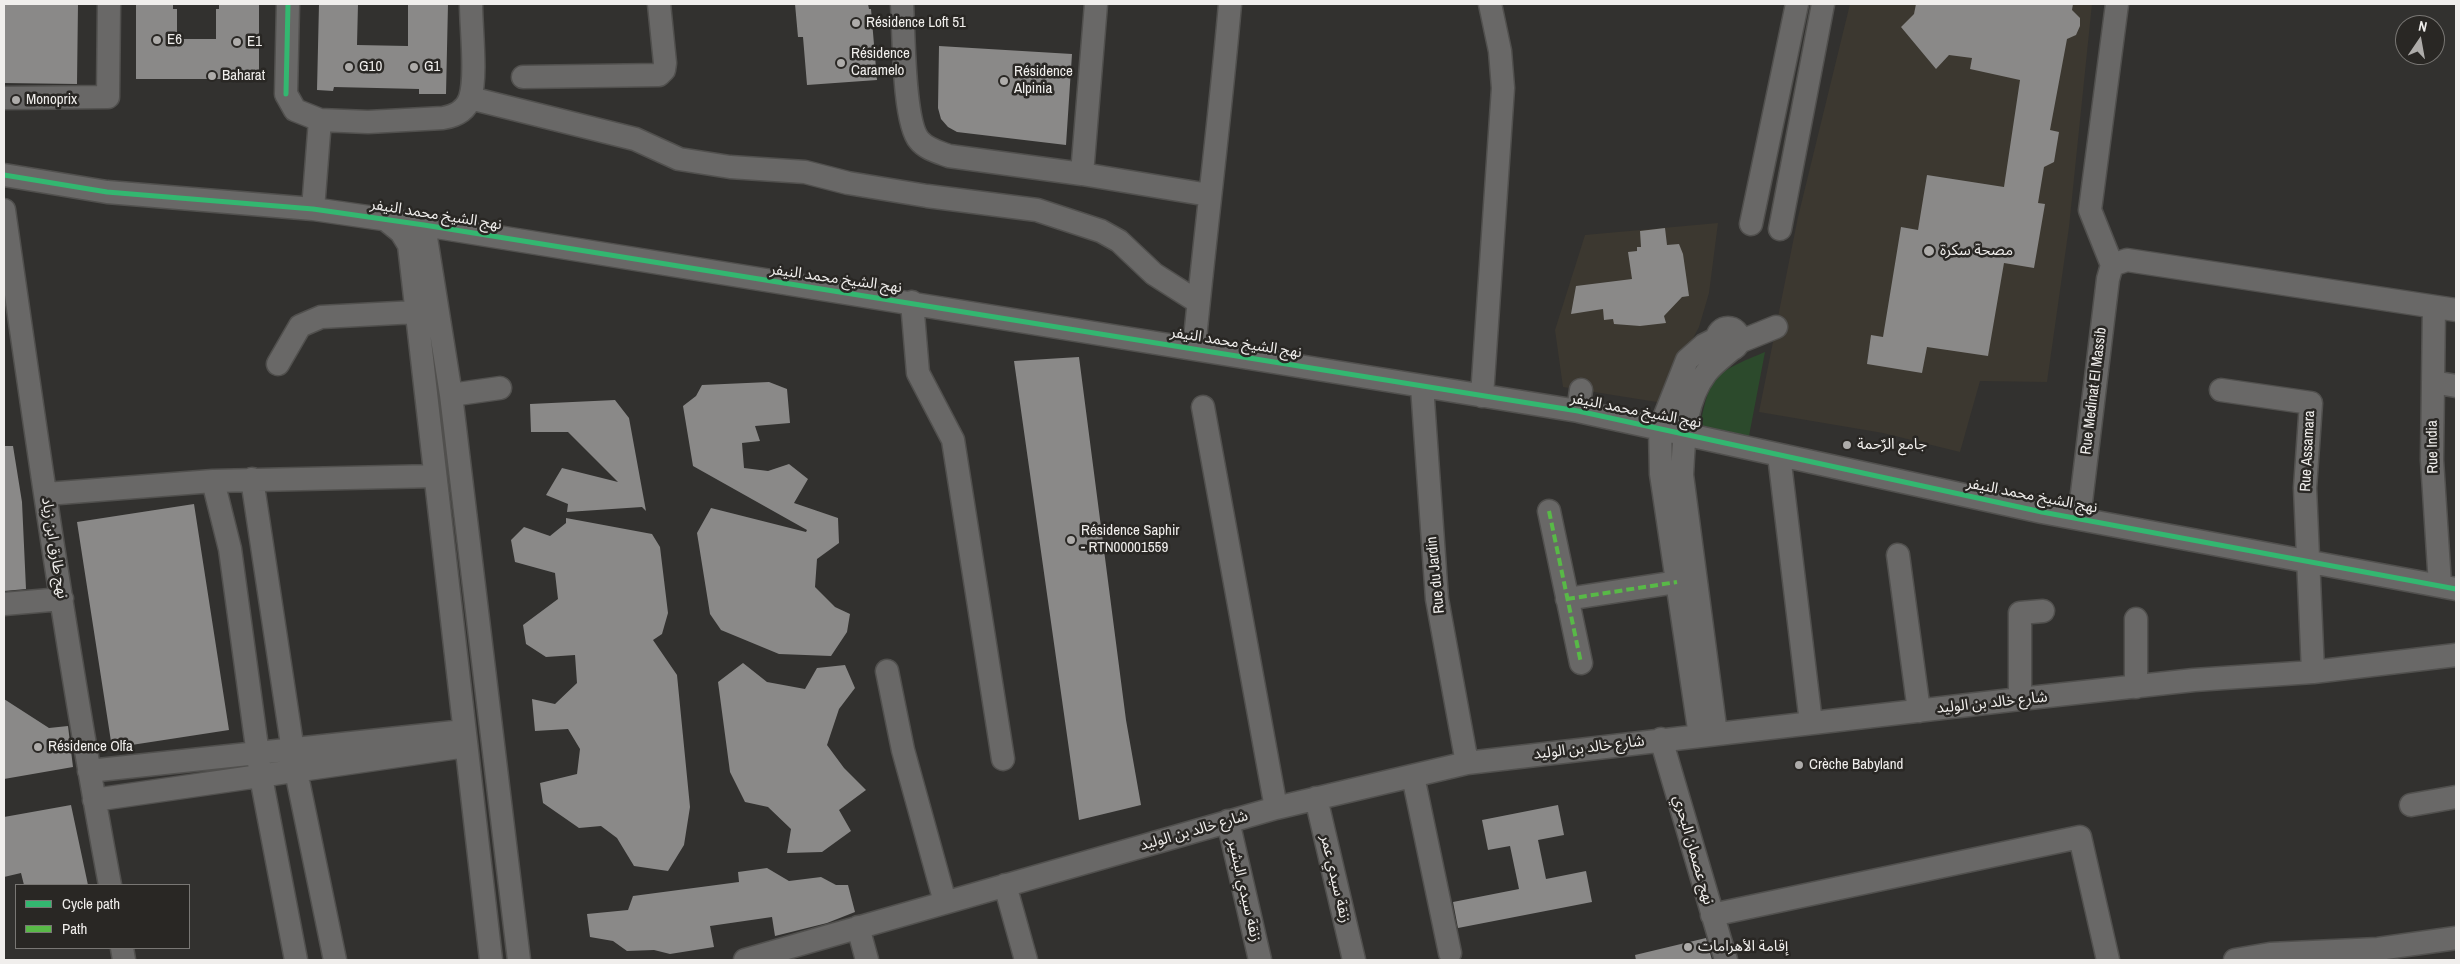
<!DOCTYPE html>
<meta charset="utf-8">
<style>
body{margin:0}
#map{position:relative;width:2460px;height:964px;overflow:hidden;background:#32312f;font-family:"Archivo Narrow",sans-serif}
canvas{display:block}
.frame{position:absolute;inset:0;border:5px solid #f0eeec;pointer-events:none}
.legend{position:absolute;left:15px;top:884px;width:175px;height:65px;box-sizing:border-box;background:#292724;border:1px solid #797774;margin:0;padding:6px 9px;list-style:none;font-size:15px;color:#f0eeec}
.legend li{display:flex;align-items:center;gap:10px;height:25px}
.legend b{width:25px;border:1px solid #797774}
.north{position:absolute;left:2395px;top:15px;width:50px;height:50px;box-sizing:border-box;background:#292724;border:1px solid #797774;border-radius:50%;rotate:12deg;font-size:14px;font-weight:700;line-height:20px;text-align:center;color:#f0eeec}
.north::after{content:'';display:block;margin:auto;width:18px;height:22px;background:#aeacaa;clip-path:polygon(50% 0,100% 100%,50% 72%,0 100%)}
</style>
<div id="map">
<canvas width="2460" height="964"></canvas>
<div class="frame"></div>
<ul class="legend">
<li><b style="height:6px;background:#33b770"></b>Cycle path</li>
<li><b style="height:6px;background:#58b947"></b>Path</li>
</ul>
<div class="north">N</div>
</div>
<script>
const c = document.querySelector('canvas').getContext('2d');
c.lineJoin = 'round';
function fill(path, color) { c.fillStyle = color; c.fill(path, 'evenodd'); }
function trace(path, color, width, dash) { c.strokeStyle = color; c.lineWidth = width; c.lineCap = dash ? 'butt' : 'round'; c.setLineDash(dash || []); c.stroke(path); }
function drawText(font, color, halo, rows, align = 'center') {
  c.font = font + ' "Archivo Narrow","Noto Sans Arabic",sans-serif'; c.lineWidth = 5; c.setLineDash([]); c.textBaseline = 'middle'; c.strokeStyle = halo; c.fillStyle = color; for (const [text, x, y, turn = 0] of rows) {
    c.save(); c.translate(x, y); c.rotate((+turn || 0) * Math.PI / 180); c.textAlign = isNaN(turn) ? turn : align; if (halo) c.strokeText(text, 0, 0); c.fillText(text, 0, 0); c.restore();
  }
}
fill(new Path2D(`
 M1850,4H2092L2069,227L2047,382L1980,381L1960,452L1883,433L1759,412L1798,217Z
 M1718,223L1709,293L1699,327L1679,365L1663,403L1563,387L1555,330L1585,235Z`), '#3c3830');
fill(new Path2D(`
 M1765,352L1749,436L1700,426C1703,412 1706,393 1714,381C1725,367 1749,359 1765,352Z`), '#2c4a2c');
fill(new Path2D(`
 M4,4H78L77,84L4,83Z
 M136,4H173V9H177V39H216V9H219V4H259V79H136Z
 M319,4H358L357,45L408,46V4H448L446,94H419V89L334,87L333,91L317,90Z
 M795,4H868L869,9H871L877,80L807,85L803,37H798Z
 M1916,4H2073L2072,10L2080,18V26L2076,35L2067,39L2050,130L2059,132L2054,162L2044,167L2038,203L2045,204L2034,268L2004,263L1988,356L1927,347L1922,373L1867,364L1871,335L1883,337L1901,227L1918,230L1927,175L2004,187L2020,80L1970,69L1972,58L1949,55L1936,69L1901,27L1914,14Z
 M939,46L1072,54L1066,145L957,132L948,127L941,119L938,108Z
 M1665,228L1667,245L1679,244L1683,254L1689,296L1682,297L1664,316L1666,323L1640,326L1614,324L1613,319L1604,320L1603,309L1571,314L1576,286L1632,279L1628,252L1637,251V247H1641L1640,231Z
 M1079,357L1126,720L1141,805L1079,820L1014,361Z
 M769,382L787,389L790,423L755,426L760,441L742,443L744,468L768,471L789,464L808,479L794,503L838,518L839,543L817,559L815,587L835,607L850,614L847,632L831,656L779,654L721,630L710,614L697,533L711,508L806,532L807,530L693,466L683,406L696,396L702,385Z
 M615,400L629,418L646,511L642,507L567,512L568,504L546,495L562,468L618,482L568,432H531L530,404Z
 M4,446H13L22,502L26,589L4,591Z
 M194,504L229,730L112,748L77,522Z
 M566,518L652,534L660,547L668,613L662,634L653,640L677,675L690,807L684,845L668,871L634,866L617,838L601,826L579,828L543,803L540,783L577,774L580,749L568,729L535,731L532,699L555,704L577,683L575,655L546,657L526,644L523,625L558,599L555,573L515,562L511,540L524,527L550,536L566,523Z
 M743,663L767,682L805,689L817,668L845,665L855,688L839,709L827,745L844,768L866,790L839,810L851,831L822,852L787,853L791,829L768,807L745,802L730,772L718,682Z
 M4,699L49,728L68,726L73,767L4,779Z
 M71,805L88,885H24L21,873L4,877V817Z
 M1558,805L1564,835L1538,840L1546,879L1586,871L1592,902L1458,928L1453,902L1519,889L1510,846L1488,850L1482,820Z
 M767,868L789,881L821,877L836,885H848L855,912L827,923L775,936L772,917L710,926L714,947L670,954L654,950L627,951L613,941L590,937L587,914L628,910L633,896L739,882L738,872Z
 M1706,938L1712,960H1636L1635,955Z`), '#8a8988');
const minor = new Path2D(`
 M288,4L286,94L295,110L320,120L368,122L443,118C455,116 466,111 470,98C477,77 471,28 471,4
 M902,4C904,32 903,121 919,140C926,149 938,152 949,156L1082,174L1209,195
 M523,77L659,75L664,70L665,63L659,4
 M4,98L108,97L109,4
 M470,98L635,139L679,159L730,167L805,172L848,183L927,196L1037,210L1101,231L1119,241L1154,274L1198,302
 M1082,174L1096,4
 M4,175L107,192L313,209L424,225L1578,411L2042,512L2456,589
 M313,209L320,120
 M4,210C36,435 68,661 110,885
 M386,220L401,232L409,245L491,960
 M1751,224L1797,4
 M424,225L451,395L519,960
 M1780,229L1823,4
 M2112,265L2127,260L2456,310
 M2112,265L2090,210L2117,4
 M912,302L918,373L953,440L1003,759
 M2434,308L2432,460L2440,585
 M1717 339a11 11 0 1 1 22 0a11 11 0 1 1-22 0Z
 M1739,342L1776,327
 M1194,349C1205,234 1220,119 1230,4
 M278,364L300,326L321,317L416,312
 M2433,382L2456,386
 M1422,386L1437,599L1467,763
 M2221,390L2311,403L2305,488L2313,672
 M451,395L500,388
 M1482,396L1503,88L1500,51L1490,4
 M1203,407L1276,808
 M1578,411L1581,390
 M1779,455L1811,723
 M252,479L296,771L335,960
 M213,481L435,476
 M46,494L213,481L230,549L261,777L296,960
 M1549,511L1581,663
 M2079,518L2108,279L2112,265
 M1898,555L1919,711
 M1567,599L1677,582
 M4,604L62,599
 M2136,619V687
 M887,671L903,750L945,902
 M2020,699V613L2043,611
 M1716,734L1682,475C1684,440 1684,402 1706,373C1713,364 1724,356 1732,349
 M1700,736L1661,474L1660,428L1687,360L1704,345L1718,338
 M1661,739L1726,960
 M89,771L464,731
 M1413,776L1450,953
 M1316,798L1354,960
 M94,800L466,746
 M2411,805L2456,797
 M1228,821L1260,960
 M1005,885L1026,960
 M1712,915L2080,837L2108,960
 M858,927L867,960
 M122,948L124,960
 M745,960L1276,808L1467,763L2020,699L2194,680L2313,672L2456,655
 M2235,960L2270,954L2378,949L2456,938`);
trace(minor, '#51504e', 25);
trace(minor, '#696867', 22);
trace(new Path2D(`
 M1549,511L1581,663
 M1567,599L1677,582`), '#58b947', 4, [8, 4]);
trace(new Path2D(`
 M286,94L288,4
 M4,175L107,192L313,209L424,225L1578,411L2042,512L2456,589`), '#33b770', 5);
for (const [x, y, r, color] of [
 [856,23,5,"#aeacaa"],
 [157,40,5,"#aeacaa"],
 [237,42,5,"#aeacaa"],
 [841,63,5,"#aeacaa"],
 [349,67,5,"#aeacaa"],
 [414,67,5,"#aeacaa"],
 [212,76,5,"#aeacaa"],
 [1004,81,5,"#aeacaa"],
 [16,100,5,"#aeacaa"],
 [1929,251,6,"#aeacaa"],
 [1847,445,5,"#aeacaa"],
 [1071,540,5,"#aeacaa"],
 [38,747,5,"#aeacaa"],
 [1799,765,5,"#aeacaa"],
 [1688,947,5,"#aeacaa"]
]) { const dot = new Path2D(); dot.arc(x, y, r, 0, 2 * Math.PI); c.fillStyle = color; c.fill(dot); trace(dot, '#292724', 2); }
drawText('15px', '#f0eeec', '#292724', [
 ["Résidence Loft 51",866,23],
 ["E6",167,40],
 ["E1",247,42],
 ["Résidence",851,54],
 ["Caramelo",851,71],
 ["G10",359,67],
 ["G1",424,67],
 ["Résidence",1014,72],
 ["Alpinia",1014,89],
 ["Baharat",222,76],
 ["Monoprix",26,100],
 ["مصحة سكرة",1940,251],
 ["جامع الرٌحمة",1857,445],
 ["Résidence Saphir",1081,531],
 ["- RTN00001559",1081,548],
 ["Résidence Olfa",48,747],
 ["Crèche Babyland",1809,765],
 ["إقامة الأهرامات",1698,947]
], 'left');
drawText('15px', '#f0eeec', '#292724', [
 ["نهج الشيخ محمد النيفر",436,215,9],
 ["نهج الشيخ محمد النيفر",836,279,8],
 ["نهج الشيخ محمد النيفر",1236,343,9],
 ["Rue Medinat El Massib",2094,391,-83],
 ["نهج الشيخ محمد النيفر",1636,411,11],
 ["Rue India",2433,447,-91],
 ["Rue Assamara",2308,451,-87],
 ["نهج الشيخ محمد النيفر",2032,496,11],
 ["نهج طارق ابن زياد",54,548,81],
 ["Rue du Jardin",1436,575,-96],
 ["شارع خالد بن الوليد",1992,703,-6],
 ["شارع خالد بن الوليد",1589,748,-7],
 ["شارع خالد بن الوليد",1194,831,-16],
 ["نهج عصمان البحري",1693,850,74],
 ["زنقة سيدي عمر",1335,879,77],
 ["زنقة سيدي البشير",1244,891,77]
]);
</script>
